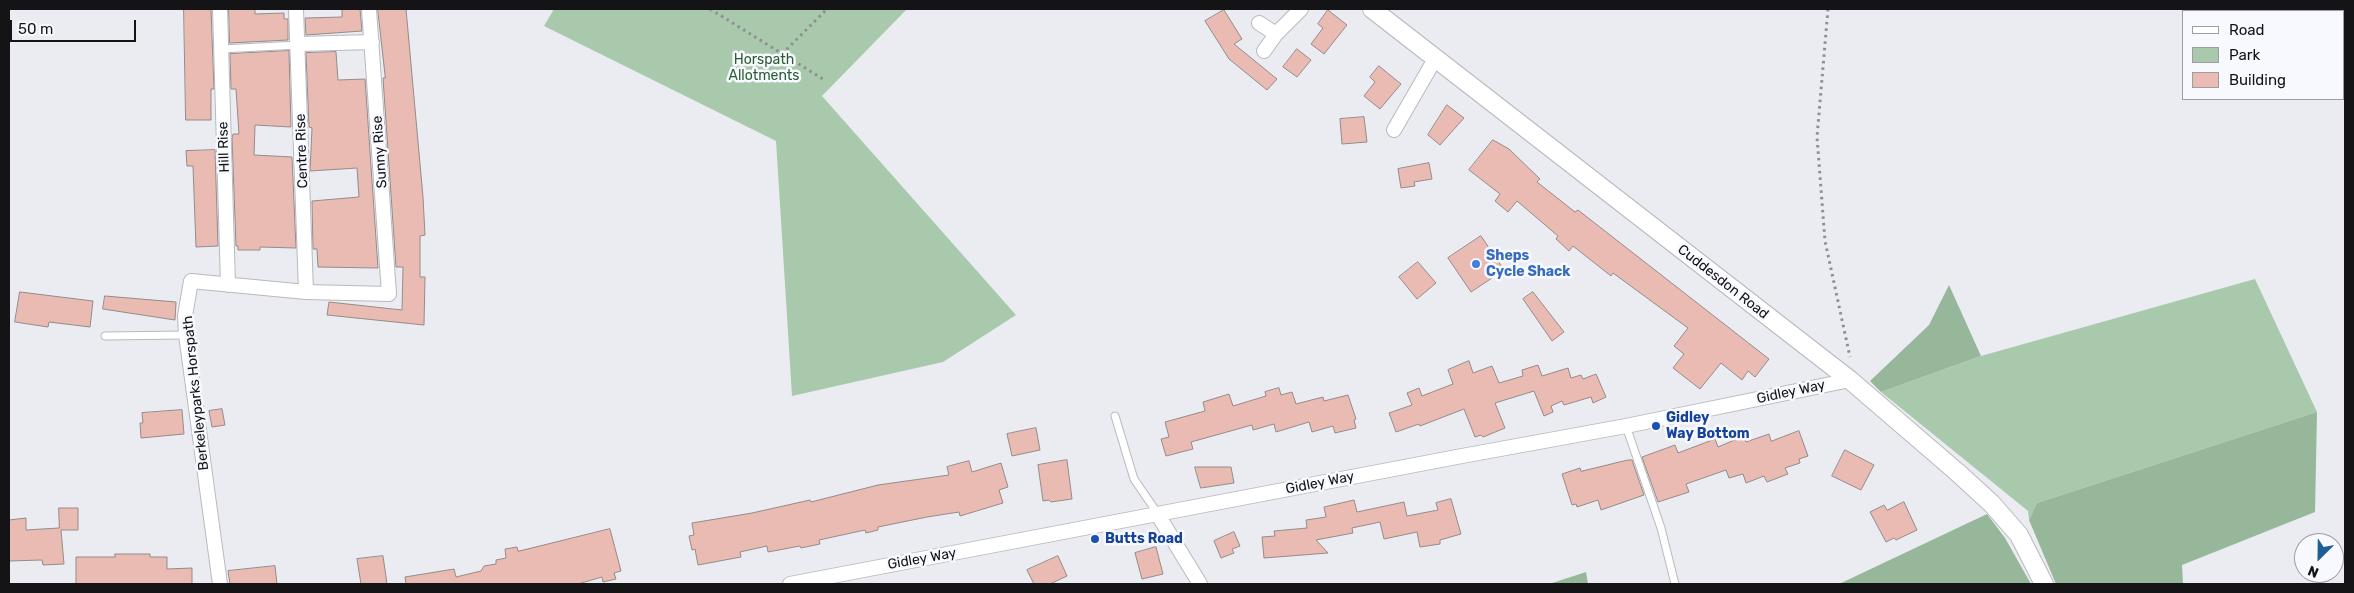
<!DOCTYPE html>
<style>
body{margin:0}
#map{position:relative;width:2354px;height:593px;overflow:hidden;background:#ebecf2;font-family:Rubik,sans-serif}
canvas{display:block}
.frame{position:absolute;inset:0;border:10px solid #141416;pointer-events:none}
.legend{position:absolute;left:2182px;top:10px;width:162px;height:90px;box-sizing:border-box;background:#f8f9ff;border:1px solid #9d9da2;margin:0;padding:6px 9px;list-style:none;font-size:15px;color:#141416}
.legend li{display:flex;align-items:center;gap:10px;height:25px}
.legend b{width:25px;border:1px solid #9d9da2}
.north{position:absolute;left:2294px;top:533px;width:50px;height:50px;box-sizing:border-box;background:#f8f9ff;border:1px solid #9d9da2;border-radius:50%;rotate:203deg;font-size:14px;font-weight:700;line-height:20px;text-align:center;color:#141416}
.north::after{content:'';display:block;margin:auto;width:18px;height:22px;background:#1d5e94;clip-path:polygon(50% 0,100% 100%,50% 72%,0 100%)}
.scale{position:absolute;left:10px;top:20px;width:126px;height:22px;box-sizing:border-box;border:2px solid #141416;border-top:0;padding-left:6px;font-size:15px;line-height:18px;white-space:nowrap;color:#141416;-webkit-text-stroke:4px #f8f9ff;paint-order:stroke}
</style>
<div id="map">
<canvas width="2354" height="593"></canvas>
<div class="frame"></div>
<ul class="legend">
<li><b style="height:6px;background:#fff"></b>Road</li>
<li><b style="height:14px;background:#a9c9ac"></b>Park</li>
<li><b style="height:14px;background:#e9bbb3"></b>Building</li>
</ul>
<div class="north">N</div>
<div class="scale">50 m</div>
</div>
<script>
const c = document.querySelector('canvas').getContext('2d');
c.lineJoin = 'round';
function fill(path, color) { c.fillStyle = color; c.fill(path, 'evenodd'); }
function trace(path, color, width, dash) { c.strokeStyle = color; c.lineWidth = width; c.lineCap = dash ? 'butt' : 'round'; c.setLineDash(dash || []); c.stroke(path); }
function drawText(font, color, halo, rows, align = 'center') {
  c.font = font + ' Rubik,sans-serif'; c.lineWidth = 5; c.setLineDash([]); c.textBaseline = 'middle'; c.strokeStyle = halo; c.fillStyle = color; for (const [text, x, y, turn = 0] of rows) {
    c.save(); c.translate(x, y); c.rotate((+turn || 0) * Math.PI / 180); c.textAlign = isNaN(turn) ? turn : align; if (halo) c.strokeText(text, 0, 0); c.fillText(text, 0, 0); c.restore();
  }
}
fill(new Path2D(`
 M554,9H907L822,96L1016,315L943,362L792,396L776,141L544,26Z
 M2255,279L2317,412L2037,503L2029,520L2028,511L1881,392L1981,356Z`), '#a9c9ac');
fill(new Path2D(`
 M1949,285L1981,356L1881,392L1870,381L1929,325Z
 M2317,412L2315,512L2182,565L2183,584H2056L2029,520L2037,503Z
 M1987,514L2005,538L2031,584H1839Z
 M1586,572L1588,584H1549Z`), '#97b79a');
const building = new Path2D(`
 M184,9H211L214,89H211V120H186Z
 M229,9H255V14L284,13V19H288V40L230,43Z
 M358,9H360L362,31L306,35L305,18L342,17V10Z
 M378,9H406L423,197L425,235L420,236V277H425L424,325L327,315L329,302L402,310L403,267H396L383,78H385Z
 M1224,10L1242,39L1234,44L1277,79L1267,90L1229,59L1205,21Z
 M1328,10L1347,25L1324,54L1311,44L1323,28L1318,24Z
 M1297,49L1311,60L1297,77L1283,67Z
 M289,51L291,127L255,125L254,155L292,157L296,248L260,247V250H238V246H236L232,138L233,134H239L236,89H231L230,54Z
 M336,52L338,80L365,79L378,268L318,267L317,249H313L312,201L359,197L357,168L310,171L312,128L309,127L306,53Z
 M1379,66L1401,84L1380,109L1364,96L1375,82L1370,77Z
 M1447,105L1464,118L1440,145L1428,135Z
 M1364,117L1367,142L1342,144L1340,119Z
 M1493,140L1509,149L1540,179L1537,182L1575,212L1578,210L1769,359L1755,377L1748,371L1742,380L1721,363L1700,389L1673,368L1684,354L1674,346L1688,328L1613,273L1611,276L1573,246L1569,251L1556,239L1558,236L1517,201L1508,212L1495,201L1500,194L1469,170Z
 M215,150L218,246L196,247L193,166H187L186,151Z
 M1429,163L1432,179L1414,182L1415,186L1401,188L1398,169Z
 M1481,236L1504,270L1471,292L1448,258Z
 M1418,262L1436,283L1417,299L1399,277Z
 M20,292L93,301L90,327L49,322L48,327L15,322Z
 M1533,292L1564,332L1552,341L1523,299Z
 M105,296L176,302L175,320L103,309Z
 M1469,361L1473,373L1492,366L1499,383L1523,376L1522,370L1538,365L1542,376L1568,368L1571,378L1581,375L1583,379L1596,374L1606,397L1593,403L1591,397L1564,405L1562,401L1551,406L1553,412L1544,416L1534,391L1495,403L1505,428L1483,437L1481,435L1475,437L1464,409L1420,426L1419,424L1396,432L1389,413L1412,405L1407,393L1419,388L1422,396L1453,384L1448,370Z
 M1279,388L1281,395L1292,392L1296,404L1323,397L1324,401L1348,395L1356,419L1354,420L1356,428L1335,433L1333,426L1312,432L1309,422L1276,432L1274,424L1253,430L1252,425L1191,442L1193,449L1166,456L1161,439L1169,437L1165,422L1205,411L1203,402L1229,394L1233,406L1266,396L1265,392Z
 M222,409L225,425L212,427L209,411Z
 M182,410L184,434L141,438L140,423H143L142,413Z
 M1036,428L1040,450L1012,456L1007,434Z
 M1799,431L1808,456L1799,459L1800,463L1785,468L1788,474L1767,482L1764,476L1746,483L1743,474L1729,478L1726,470L1686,484L1689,492L1658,502L1642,457L1675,445L1678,453L1715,439L1718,447L1744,436L1746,442L1769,434L1771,441Z
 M1845,450L1874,465L1861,490L1832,476Z
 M1067,460L1072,499L1051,502L1049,500L1043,501L1038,465Z
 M1628,460H1632L1644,495L1601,510L1598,500L1577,507L1576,504L1572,505L1562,474L1580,468L1581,471Z
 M969,461L972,472L1001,463L1008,487L999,490L1003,503L960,516L959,512L927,517L878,527V530L866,533L865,530L819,540L820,544L801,548L800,546L768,552L767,546L740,552L741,557L698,565L695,549L692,550L689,536L694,535L692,523L752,513L810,500L811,502L878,485L949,475L947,467Z
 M1195,467H1231L1234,483L1201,488Z
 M1451,499L1461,534L1440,540V544L1420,547L1417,532L1384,539L1380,522L1352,528L1353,533L1316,540L1328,553L1264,558L1262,537L1275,536L1274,531L1307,528L1306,520L1326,517L1324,507L1354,500L1357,512L1404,502L1407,516L1438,510L1436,503Z
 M1904,502L1917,530L1896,540L1894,538L1886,542L1870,512L1884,505L1887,510Z
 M59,508H78V530H61L64,564L43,565L42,560L9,561V520L26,518V530L59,528Z
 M610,529L621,571L614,573L616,579L603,582L602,577L578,584H406L405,577L454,569L456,577L481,571L484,566L496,564V560L506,558L505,549L517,547L518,551Z
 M1234,532L1240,546L1232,549L1234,553L1221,558L1214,541Z
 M1156,547L1163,574L1142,579L1135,553Z
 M115,554H150V557H167V569L192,568V584H76V557H115Z
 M383,556L387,584H361L357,559Z
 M1058,556L1067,576L1050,584H1034L1027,570Z
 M275,566L277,584H230L228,571Z`);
fill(building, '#e9bbb3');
trace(building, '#938b8a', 1);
const service = new Path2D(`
 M221,49L298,45
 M105,336L186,335
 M1115,416L1134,479L1158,514
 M1626,426L1661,528L1675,584`);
const minor = new Path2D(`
 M220,9L228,285
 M296,9L306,292
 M1259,23L1276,34
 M299,44L372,42
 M1264,51L1276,34L1301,9
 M1394,130L1435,59
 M1158,515L1200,584
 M220,584L186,335L185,316L191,281L306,292L389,294L369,9
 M790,584L1462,456L1626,426L1850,380`);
const tertiary = new Path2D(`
 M1372,9L1850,380L1957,472L1992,504L2019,535L2044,584`);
trace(service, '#b8b9bf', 9);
trace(minor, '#b8b9bf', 16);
trace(tertiary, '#b8b9bf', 20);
trace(new Path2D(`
 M710,9L823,79
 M1828,9L1817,137L1825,241L1850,357
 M782,54L827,9`), '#8f8f93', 3, [2.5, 4]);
trace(service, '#fff', 7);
trace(minor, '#fff', 14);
trace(tertiary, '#fff', 18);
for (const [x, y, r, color] of [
 [1476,264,5,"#3f7fe0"],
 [1656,426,5,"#1a4fb4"],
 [1095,539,5,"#1a4fb4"]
]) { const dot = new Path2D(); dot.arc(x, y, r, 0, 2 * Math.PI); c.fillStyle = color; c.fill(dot); trace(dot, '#f8f9ff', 2); }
drawText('14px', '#2c5c34', '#f8f9ff', [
 ["Horspath",764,60],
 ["Allotments",764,76]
]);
drawText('14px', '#141416', '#f8f9ff', [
 ["Hill Rise",224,147,-92],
 ["Centre Rise",302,151,-92],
 ["Sunny Rise",380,152,-94],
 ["Cuddesdon Road",1723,282,38],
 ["Gidley Way",1791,392,-12],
 ["Berkeleyparks Horspath",196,393,-96],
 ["Gidley Way",1320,483,-11],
 ["Gidley Way",922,559,-10]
]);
drawText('bold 14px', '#366cbe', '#f8f9ff', [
 ["Sheps",1486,256],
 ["Cycle Shack",1486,272]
], 'left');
drawText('bold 14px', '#164399', '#f8f9ff', [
 ["Gidley",1666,418],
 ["Way Bottom",1666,434],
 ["Butts Road",1105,539]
], 'left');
</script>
